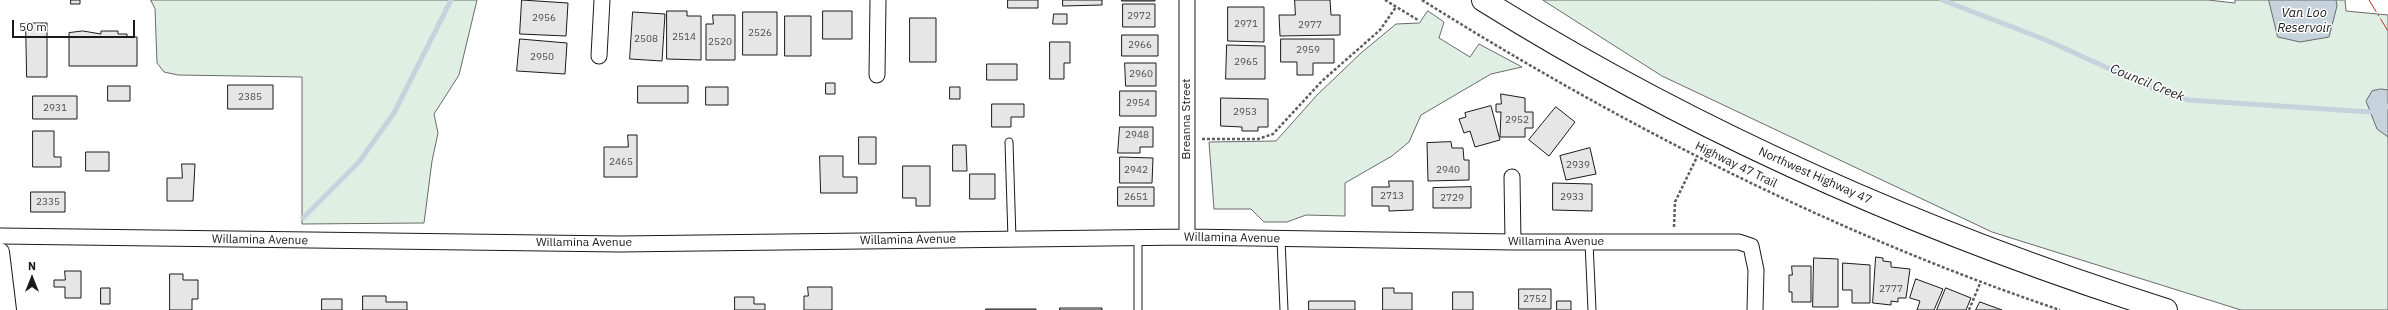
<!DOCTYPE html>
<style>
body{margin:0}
#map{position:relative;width:2388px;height:310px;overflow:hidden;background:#fff;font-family:"IBM Plex Sans",sans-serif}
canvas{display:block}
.north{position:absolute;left:12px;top:258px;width:40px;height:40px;-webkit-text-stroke:3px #fff;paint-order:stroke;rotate:0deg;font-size:11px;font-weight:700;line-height:16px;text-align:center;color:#1a1a1a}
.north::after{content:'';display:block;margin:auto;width:14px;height:18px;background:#1a1a1a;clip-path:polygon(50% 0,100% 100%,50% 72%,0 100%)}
.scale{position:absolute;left:12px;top:20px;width:123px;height:18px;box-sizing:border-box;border:2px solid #1a1a1a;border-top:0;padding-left:5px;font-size:12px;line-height:14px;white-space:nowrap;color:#1a1a1a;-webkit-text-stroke:3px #fff;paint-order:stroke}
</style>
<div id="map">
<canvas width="2388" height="310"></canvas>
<div class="north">N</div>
<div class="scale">50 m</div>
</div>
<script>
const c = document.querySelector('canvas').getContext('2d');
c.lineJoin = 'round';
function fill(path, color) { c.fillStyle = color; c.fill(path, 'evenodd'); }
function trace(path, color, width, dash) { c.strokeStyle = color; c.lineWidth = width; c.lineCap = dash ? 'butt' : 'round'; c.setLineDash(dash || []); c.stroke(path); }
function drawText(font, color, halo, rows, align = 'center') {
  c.font = font + ' "IBM Plex Sans",sans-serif'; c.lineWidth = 3; c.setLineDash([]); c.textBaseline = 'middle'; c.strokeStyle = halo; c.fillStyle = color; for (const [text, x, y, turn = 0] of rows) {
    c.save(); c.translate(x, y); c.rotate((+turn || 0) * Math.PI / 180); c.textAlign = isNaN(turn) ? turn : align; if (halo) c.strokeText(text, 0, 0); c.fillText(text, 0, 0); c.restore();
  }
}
const green = new Path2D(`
 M151,0H477L459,75L434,114L438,133L432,161L424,223L302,224V77L178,75L164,72L157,63L155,9Z
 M1543,0H2208L2235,3V0H2345L2346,11L2388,15V310H2241L1992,232L1662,76Z
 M1428,11L1444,22L1439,38L1470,57L1479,44L1522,67L1491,74L1421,115L1409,142L1392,156L1345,183V216L1306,215L1287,222H1264L1251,209H1214L1209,142L1276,141L1317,95L1361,53L1396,24L1419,23Z`);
fill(green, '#e0efe3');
trace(green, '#6a6a6a', 1);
const water = new Path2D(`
 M2269,0H2336L2337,6L2329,37L2300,42L2278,37Z
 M2381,89L2388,90V137L2377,129L2366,101L2372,91Z`);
fill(water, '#c6d2dc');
trace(water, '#6a6a6a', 1);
trace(new Path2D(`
 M1942,0L2046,40L2154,89L2189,100L2370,112L2388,106
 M303,218L359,162L394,113L451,0`), '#c6d2dc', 5);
const building = new Path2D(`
 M71,0H80V4H71Z
 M522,0L568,3L566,36L520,34Z
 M1008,0H1038V8H1008Z
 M1063,0H1102V5L1063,6Z
 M1122,0H1155V1H1122Z
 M1295,0H1330L1331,15H1340V35L1280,36L1279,15H1295Z
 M1123,4H1155V27H1123Z
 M1228,7H1264V42L1228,41Z
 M667,11H687V16H701V60L667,59Z
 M823,11H852V39H823Z
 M633,12L665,14L662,61L630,59Z
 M743,12H777V55H743Z
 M1054,14H1067V24H1053Z
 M713,15H735V60H706V24H713Z
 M785,16H811V56H785Z
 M910,18H936V62H910Z
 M26,23H47V77H27Z
 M83,31L101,34V31H118V34H127V37H137V66H69V33Z
 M1122,35H1158V56H1122Z
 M520,39L567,43L565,74L517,71Z
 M1281,39H1334V63H1313V75H1297V62H1281Z
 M1050,42H1070V63H1064V79H1050Z
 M1227,45L1265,46V79H1226Z
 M1125,63H1156V86H1126Z
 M987,64H1017V80H987Z
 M826,83H835V94H826Z
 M228,85H273V109H228Z
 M108,86H130V101H108Z
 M638,86H688V103H638Z
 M706,87H728V105H706Z
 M950,87H960V99H950Z
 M1120,91H1156V116H1120Z
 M1501,94L1525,98V112H1533V128H1525V137H1500L1501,112H1496V104H1501Z
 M33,96H77V119H33Z
 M1221,98L1268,99V127H1258V131H1242V127L1221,126Z
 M992,104H1024V117H1011V127H992Z
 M1491,106L1500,140L1475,147L1470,131L1464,133L1459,119L1466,117L1465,113Z
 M1556,107L1575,122L1549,156L1529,140Z
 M1120,127H1153V147H1140V153H1118Z
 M33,131H54V157H61V167H33Z
 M628,135H637V177H604V147H628Z
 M859,137H876V164H859Z
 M1451,142L1452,148H1463L1464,160H1469V180L1428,181L1427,143Z
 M953,145H966L967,171H953Z
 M1590,148L1596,174L1566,180L1560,156Z
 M86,152H109V171H86Z
 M820,156H843V177H857V193H821Z
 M1120,157L1153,158L1152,183H1120Z
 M182,164H195L193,201H167V178H182Z
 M903,166H930V206H916V198H903Z
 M970,174H995V199H970Z
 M1389,181H1413V210L1389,211V206H1372V187H1389Z
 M1553,183L1592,184V211L1553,210Z
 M1118,187H1154V206H1118Z
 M1471,187V208H1433V188Z
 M31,192H65V212H31Z
 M1876,257L1883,258V261L1891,262V267L1910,269L1906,298H1898V302L1891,301V305L1873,303Z
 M1814,258L1838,259V307H1813Z
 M1843,263L1870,265V303H1852V290H1843Z
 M1792,266H1811V302H1792V292H1789V275H1792Z
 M65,271H81V298H65V287H54V280H65Z
 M170,274H183V280H198V299H192V310H170Z
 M1916,279L1943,289L1934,310H1917L1920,301L1910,298Z
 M808,287H832V310H804V296H808Z
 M101,288H110V304H101Z
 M1383,288H1394V293H1412V310H1383Z
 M1946,288L1971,298L1966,310H1937Z
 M1519,289H1551V309H1519Z
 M1453,292H1473V310H1453Z
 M363,296H386V302H407V310H363Z
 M735,297H754V304H765V310H735Z
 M322,299H342V310H322Z
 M1309,301H1355V310H1309Z
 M1557,301H1571V310H1557Z
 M1980,302L2002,310H1976Z
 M1060,308H1102V310H1060Z
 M986,309H1036V310H986Z`);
fill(building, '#e6e6e6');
trace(building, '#1a1a1a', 1);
const service = new Path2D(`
 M1009,142L1012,239
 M1281,239L1284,310
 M1589,242L1592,310
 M1138,310V237`);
const minor = new Path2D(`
 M1187,0V237
 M599,56L602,0
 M877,75L878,0
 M1512,177L1513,242
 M0,236L620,244L1187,237L1513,242H1739L1751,246L1756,270L1755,310`);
const tertiary = new Path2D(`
 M0,252L7,310`);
const primary = new Path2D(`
 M1483,0C1696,133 1927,234 2166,310`);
trace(service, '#1a1a1a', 9);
trace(minor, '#1a1a1a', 17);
trace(tertiary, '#1a1a1a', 20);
trace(primary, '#1a1a1a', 24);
trace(new Path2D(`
 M1385,0L1418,20
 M1422,0C1623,126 1835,234 2060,310
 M1202,139H1258L1273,134L1322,81L1380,30L1396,7
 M1674,227L1675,202L1697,157
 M1969,310L1981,281`), '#5f5f5f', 2.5, [3, 2]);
trace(service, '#fff', 7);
trace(minor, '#fff', 15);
trace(tertiary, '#fff', 18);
trace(primary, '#fff', 22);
trace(new Path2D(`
 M2369,0L2388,31`), '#c62828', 1, [14, 3, 2, 3]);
drawText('10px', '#4d4d4d', null, [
 ["2972",1139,16],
 ["2956",544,18],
 ["2971",1246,24],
 ["2977",1310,25],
 ["2526",760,33],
 ["2514",684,37],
 ["2508",646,39],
 ["2520",720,42],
 ["2966",1140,45],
 ["2959",1308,50],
 ["2950",542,57],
 ["2965",1246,62],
 ["2960",1141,74],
 ["2385",250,97],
 ["2954",1138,103],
 ["2931",55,108],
 ["2953",1245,112],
 ["2952",1517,120],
 ["2948",1137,135],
 ["2465",621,162],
 ["2939",1578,165],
 ["2942",1136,170],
 ["2940",1448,170],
 ["2713",1392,196],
 ["2651",1136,197],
 ["2933",1572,197],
 ["2729",1452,198],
 ["2335",48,202],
 ["2777",1891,289],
 ["2752",1535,299]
]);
drawText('12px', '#1a1a1a', '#fff', [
 ["Breanna Street",1187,119,-90],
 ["Highway 47 Trail",1736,165,26],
 ["Northwest Highway 47",1815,176,24],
 ["Willamina Avenue",1232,238,1],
 ["Willamina Avenue",260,240,1],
 ["Willamina Avenue",908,240,-1],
 ["Willamina Avenue",1556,242],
 ["Willamina Avenue",584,243]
]);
drawText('italic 13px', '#1a1a1a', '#fff', [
 ["Van Loo",2304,13],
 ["Reservoir",2304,28],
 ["Council Creek",2147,83,22]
]);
</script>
